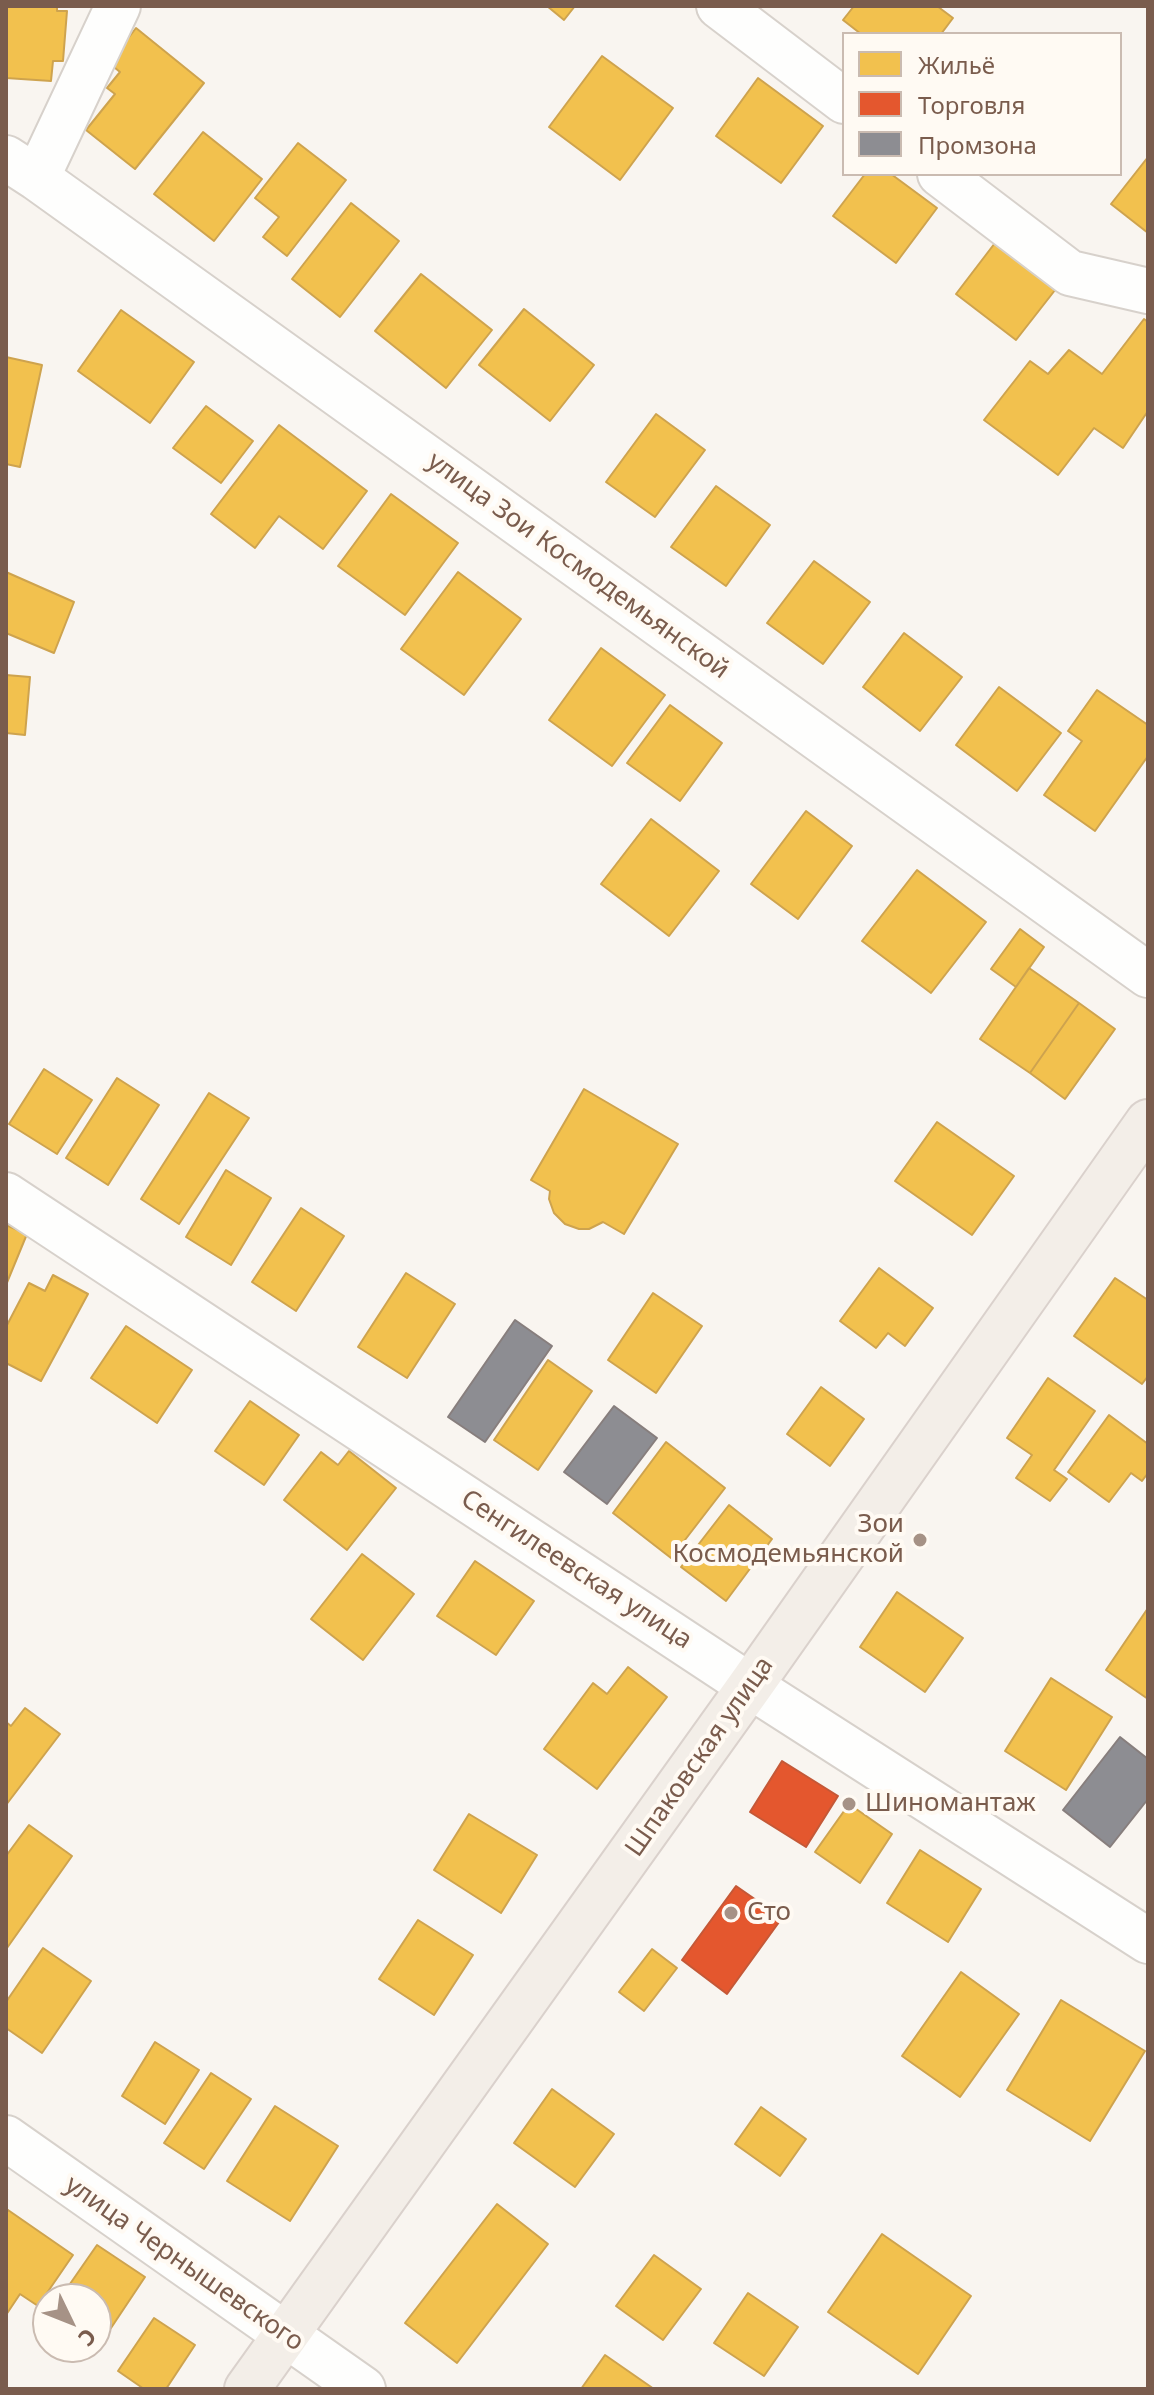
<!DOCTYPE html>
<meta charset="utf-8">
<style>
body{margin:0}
#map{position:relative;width:1154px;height:2395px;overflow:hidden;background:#f9f5f0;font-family:"Noto Sans",sans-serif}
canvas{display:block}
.frame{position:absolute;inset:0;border:8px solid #7a5c4d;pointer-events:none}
.legend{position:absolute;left:842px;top:32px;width:280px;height:144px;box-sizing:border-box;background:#fffaf3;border:2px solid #cabbb1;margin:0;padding:10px 14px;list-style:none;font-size:24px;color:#7a5c4d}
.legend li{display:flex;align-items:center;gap:16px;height:40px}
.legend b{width:40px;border:2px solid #cabbb1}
.north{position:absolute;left:32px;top:2283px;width:80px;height:80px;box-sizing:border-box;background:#fffaf3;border:2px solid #cabbb1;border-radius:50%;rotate:133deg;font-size:22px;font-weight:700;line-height:32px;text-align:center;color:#7a5c4d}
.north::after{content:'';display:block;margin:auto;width:28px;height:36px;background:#a69286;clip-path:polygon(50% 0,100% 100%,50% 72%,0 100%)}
</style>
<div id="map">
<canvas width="1154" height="2395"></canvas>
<div class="frame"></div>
<ul class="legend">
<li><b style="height:22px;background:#f2c14e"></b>Жильё</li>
<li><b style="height:22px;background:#e4572e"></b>Торговля</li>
<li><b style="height:22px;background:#8d8d92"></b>Промзона</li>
</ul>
<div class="north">С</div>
</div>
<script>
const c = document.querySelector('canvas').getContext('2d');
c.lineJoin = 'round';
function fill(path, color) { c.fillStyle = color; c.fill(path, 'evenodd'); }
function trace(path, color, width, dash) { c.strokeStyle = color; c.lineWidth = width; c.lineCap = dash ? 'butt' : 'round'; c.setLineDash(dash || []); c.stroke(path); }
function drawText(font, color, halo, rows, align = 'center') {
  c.font = font + ' "Noto Sans",sans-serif'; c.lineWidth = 8; c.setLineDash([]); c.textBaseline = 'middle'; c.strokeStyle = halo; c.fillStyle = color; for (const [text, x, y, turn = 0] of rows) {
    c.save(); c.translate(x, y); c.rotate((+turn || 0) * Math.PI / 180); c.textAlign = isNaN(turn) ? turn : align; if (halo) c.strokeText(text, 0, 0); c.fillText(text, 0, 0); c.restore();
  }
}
const homes = new Path2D(`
 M6,6H57V11H67L63,61H53L51,81L6,78Z
 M547,6H575L564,20Z
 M854,6H937L953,18L941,34H861L843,20Z
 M136,28L204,83L135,169L86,130L115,94L107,88L120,72L109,63Z
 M602,56L673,108L620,180L549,127Z
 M758,78L823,126L781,183L716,136Z
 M203,132L262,179L214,241L154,194Z
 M298,143L346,180L287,256L263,237L279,217L255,198Z
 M1148,157V233L1111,204Z
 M865,174H891L937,208L896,263L833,216Z
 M351,203L399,241L340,317L292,279Z
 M998,239L1059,285L1016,340L956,294Z
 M421,274L492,330L446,388L375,331Z
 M524,309L594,365L550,421L479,365Z
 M121,310L194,362L150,423L78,371Z
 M1144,319L1148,322V411L1123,448L1094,428L1058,475L984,420L1030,361L1048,374L1069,350L1102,374Z
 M6,357L42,365L20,467L6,464Z
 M206,406L253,441L221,483L173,448Z
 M656,414L705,450L655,517L606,482Z
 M279,425L367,491L323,549L279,516L255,548L211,514Z
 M716,486L770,525L726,586L671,547Z
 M391,494L458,543L405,615L338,566Z
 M814,561L870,602L823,664L767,623Z
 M6,572L74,602L54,653L6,633Z
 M458,572L521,619L464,695L401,649Z
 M904,633L962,677L920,731L863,687Z
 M601,648L665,695L612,766L549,720Z
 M6,675L30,677L25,735L6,733Z
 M999,687L1061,733L1017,791L956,745Z
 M1097,690L1148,725V756L1095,831L1044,795L1082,741L1068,731Z
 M670,705L722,743L680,801L627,763Z
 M806,811L852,846L798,919L751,884Z
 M651,819L719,871L669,936L601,884Z
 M917,870L986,922L931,993L862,941Z
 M1020,929L1044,947L1016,987L991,969Z
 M1029,968L1079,1003L1030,1073L980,1039Z
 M1079,1003L1115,1029L1065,1099L1030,1073Z
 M44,1069L92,1100L57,1154L9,1124Z
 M117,1078L159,1105L108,1185L66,1158Z
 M584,1089L678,1144L624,1234L603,1222L589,1229H579L565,1224L554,1213L549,1199L550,1191L531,1180Z
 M209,1093L249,1118L179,1224L141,1199Z
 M937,1122L1014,1176L972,1235L895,1181Z
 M226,1170L271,1198L231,1265L186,1237Z
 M301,1208L344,1236L296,1311L252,1282Z
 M6,1225L27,1234L6,1285Z
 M879,1268L933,1308L905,1346L888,1333L876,1348L840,1321Z
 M406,1273L455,1304L407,1378L358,1347Z
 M53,1275L88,1294L41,1381L6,1363V1327L29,1283L45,1291Z
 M1115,1278L1148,1300V1376L1142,1384L1074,1336Z
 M653,1293L702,1326L656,1393L608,1360Z
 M126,1326L192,1370L157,1423L91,1378Z
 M548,1360L592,1391L538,1470L494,1440Z
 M1048,1378L1095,1411L1054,1470L1067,1479L1050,1501L1016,1478L1032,1455L1007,1438Z
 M821,1387L864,1419L830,1466L787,1434Z
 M250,1401L299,1435L264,1485L215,1451Z
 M1109,1415L1148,1444V1473L1142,1481L1131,1473L1109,1502L1068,1472Z
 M666,1442L725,1488L671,1558L613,1513Z
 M349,1451L396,1488L347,1550L284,1500L321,1452L338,1465Z
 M729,1505L772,1539L726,1601L681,1567Z
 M362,1554L414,1594L363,1660L311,1619Z
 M475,1561L534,1601L496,1655L437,1616Z
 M897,1592L963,1638L925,1692L860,1647Z
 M1148,1608V1699L1106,1670Z
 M628,1667L667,1697L597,1789L544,1749L593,1683L607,1694Z
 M1051,1678L1112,1717L1066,1790L1005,1751Z
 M25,1708L60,1734L6,1805V1722L11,1726Z
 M849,1804L892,1834L860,1883L815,1852Z
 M469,1814L537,1855L501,1913L434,1870Z
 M29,1825L72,1856L7,1948L6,1856Z
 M920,1850L981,1889L948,1942L887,1903Z
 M418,1920L473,1955L434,2015L379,1979Z
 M43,1948L91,1981L42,2053L6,2028V2002Z
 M652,1949L677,1968L644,2011L619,1992Z
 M961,1972L1019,2014L960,2097L902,2056Z
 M1061,2000L1145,2051L1090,2141L1007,2090Z
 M155,2042L199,2070L165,2124L122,2096Z
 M211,2073L251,2099L204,2169L164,2143Z
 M552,2089L614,2134L575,2187L514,2143Z
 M275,2106L338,2146L290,2221L227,2181Z
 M761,2107L806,2139L780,2176L735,2144Z
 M497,2204L548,2244L457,2363L405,2323Z
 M8,2210L73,2255L38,2306L20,2294L6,2315V2214Z
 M882,2234L971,2296L918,2374L828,2312Z
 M97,2245L145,2277L105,2337L96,2331V2299H71L63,2294Z
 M654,2255L701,2289L663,2340L616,2306Z
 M748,2293L798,2327L764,2376L714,2343Z
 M154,2318L195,2345L166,2389H144L118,2371Z
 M605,2355L654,2389H581Z`);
fill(homes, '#f2c14e');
trace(homes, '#cea34e', 2);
const shops = new Path2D(`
 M782,1761L838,1796L806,1847L750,1812Z
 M736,1886L782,1918L727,1994L682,1960Z`);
fill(shops, '#e4572e');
trace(shops, '#c45837', 2);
const industry = new Path2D(`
 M515,1320L552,1346L485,1442L448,1417Z
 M614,1406L657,1438L607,1504L564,1472Z
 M1120,1737L1148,1759V1799L1110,1847L1063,1810Z`);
fill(industry, '#8d8d92');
trace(industry, '#877e7d', 2);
const minor = new Path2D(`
 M719,6L844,101
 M6,158L37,178L1148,975
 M940,174L1070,273L1148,291
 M37,178L118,6
 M6,1195L750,1686L1148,1941
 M6,2138L363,2389`);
const major = new Path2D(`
 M247,2389L750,1686L1148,1122`);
trace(minor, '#d7d1cb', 48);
trace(major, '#dad1cc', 48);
trace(minor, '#fefefd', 44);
trace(major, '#f3eee8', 44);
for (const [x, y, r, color] of [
 [920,1540,8,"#a69286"],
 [849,1804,8,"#a69286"],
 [731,1913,8,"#a69286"]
]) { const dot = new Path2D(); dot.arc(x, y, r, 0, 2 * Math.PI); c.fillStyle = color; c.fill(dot); trace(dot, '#fffaf3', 3); }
drawText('26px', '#7a5c4d', '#fffaf3', [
 ["улица Зои Космодемьянской",578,566,36],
 ["Сенгилеевская улица",576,1570,33],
 ["Шпаковская улица",700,1757,-55],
 ["улица Чернышевского",184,2264,35]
]);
drawText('26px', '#7a5c4d', '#fffaf3', [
 ["Зои",904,1525,"right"],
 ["Космодемьянской",904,1555,"right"],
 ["Шиномантаж",865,1804],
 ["Сто",747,1913]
], 'left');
</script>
